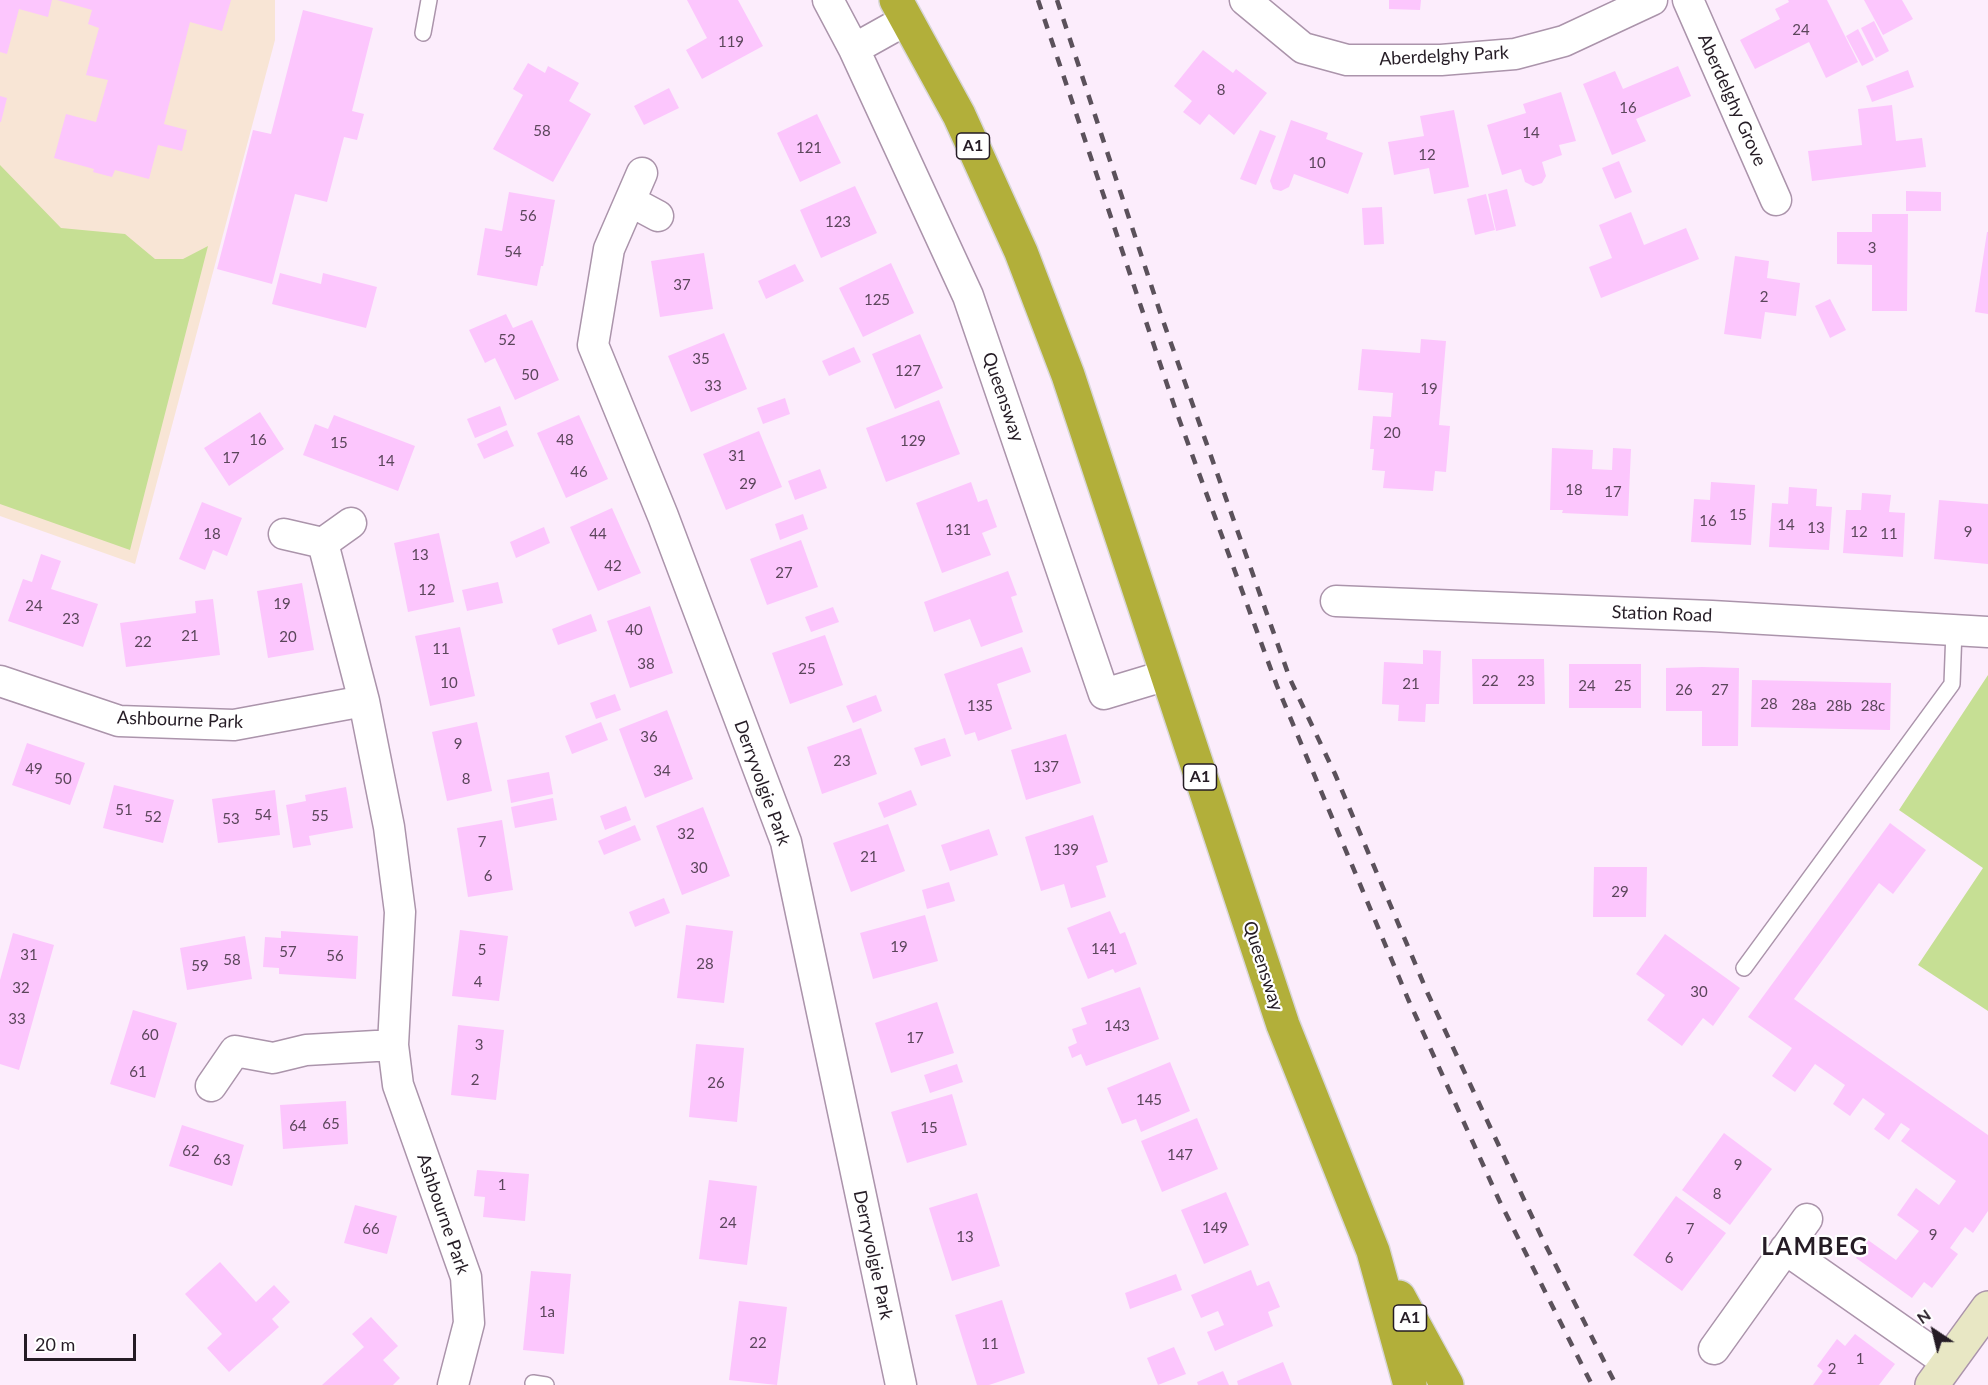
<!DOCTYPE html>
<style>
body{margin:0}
#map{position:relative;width:1988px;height:1385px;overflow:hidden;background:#fcedfc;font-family:Lato,sans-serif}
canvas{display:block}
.north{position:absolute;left:1904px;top:1301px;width:60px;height:60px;-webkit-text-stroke:4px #fff;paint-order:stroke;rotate:325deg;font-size:16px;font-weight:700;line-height:24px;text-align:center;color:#251c25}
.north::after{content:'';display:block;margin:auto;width:21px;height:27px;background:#251c25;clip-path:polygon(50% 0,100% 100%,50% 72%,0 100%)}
.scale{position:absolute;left:24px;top:1334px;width:112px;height:27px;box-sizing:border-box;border:3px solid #251c25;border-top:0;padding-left:8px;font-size:18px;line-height:21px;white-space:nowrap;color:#251c25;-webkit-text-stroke:4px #fff;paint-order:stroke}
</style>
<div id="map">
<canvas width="1988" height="1385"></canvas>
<div class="north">N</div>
<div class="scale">20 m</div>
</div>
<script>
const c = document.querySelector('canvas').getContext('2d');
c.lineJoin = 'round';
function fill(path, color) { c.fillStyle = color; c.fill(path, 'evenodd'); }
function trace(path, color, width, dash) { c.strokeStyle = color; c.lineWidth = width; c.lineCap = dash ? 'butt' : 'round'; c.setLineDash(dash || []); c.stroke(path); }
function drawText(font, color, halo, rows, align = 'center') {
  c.font = font + ' Lato,sans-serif'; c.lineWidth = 4.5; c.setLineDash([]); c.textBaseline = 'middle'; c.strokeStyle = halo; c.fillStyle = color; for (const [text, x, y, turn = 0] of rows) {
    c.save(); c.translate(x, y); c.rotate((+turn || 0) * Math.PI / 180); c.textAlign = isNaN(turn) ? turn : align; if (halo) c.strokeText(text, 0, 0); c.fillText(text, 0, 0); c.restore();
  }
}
fill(new Path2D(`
 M0,0H275V40L135,564L0,516Z`), '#f8e5d5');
fill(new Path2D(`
 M0,165L61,228L125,234L155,259H183L208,246L130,550L0,504Z
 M1988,675V1011L1918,965L1983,868L1899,810Z`), '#c6df94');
fill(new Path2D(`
 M0,0H52L48,17L19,9L7,54L0,52Z
 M57,0H231L222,31L190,22L164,124L187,130L182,151L158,145L149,179L115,170L112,177L93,172L94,169L54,158L66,114L96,122L108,80L86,75L99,28L88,24L92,10Z
 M687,0H738L763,46L702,79L686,50L707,38Z
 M1389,0H1421L1420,10L1389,9Z
 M1788,0H1827L1858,62L1826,78L1809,42L1755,69L1740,40L1780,19L1775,9L1789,2Z
 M1864,0H1902L1913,19L1883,35Z
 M303,10L373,28L352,111L364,114L357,140L344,137L327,202L295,194L272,284L217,269L253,130L271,134Z
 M1874,21L1889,51L1876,58L1861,28Z
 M1858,29L1874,60L1862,66L1846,36Z
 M1203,50L1233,73L1236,69L1267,93L1234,135L1209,114L1200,125L1183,112L1192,101L1174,86Z
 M528,63L545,73L548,66L579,83L569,101L591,114L553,182L493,149L523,95L513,89Z
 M1678,66L1691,96L1636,119L1646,141L1612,155L1583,84L1615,71L1623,89Z
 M1908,70L1914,87L1872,102L1866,86Z
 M669,88L679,108L644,125L634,106Z
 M1561,92L1576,141L1559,145L1562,155L1542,162L1546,176L1542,183L1533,186L1525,182L1521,169L1502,175L1487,125L1526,113L1523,104Z
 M0,96L7,98L1,122H0Z
 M1892,105L1896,141L1922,138L1926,167L1812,181L1808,151L1862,145L1858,109Z
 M1454,110L1469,187L1434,194L1429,168L1394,175L1388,142L1424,136L1420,116Z
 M817,114L841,163L800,182L777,133Z
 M1291,120L1328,133L1326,139L1363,153L1348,194L1294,174L1289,187L1281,191L1273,189L1270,181Z
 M1260,130L1276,136L1256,185L1240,179Z
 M1619,161L1632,192L1615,199L1602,168Z
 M855,186L877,233L821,258L800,210Z
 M1507,189L1516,226L1496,231L1488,194Z
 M1906,191L1941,192V211H1906Z
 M509,192L555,200L543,266H541L537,286L477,275L485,228L502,231Z
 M1486,194L1495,230L1475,235L1467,199Z
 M1382,207L1384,244L1364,245L1362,208Z
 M1631,212L1644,245L1686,228L1699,259L1601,298L1589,267L1612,258L1599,225Z
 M1872,214H1908L1907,311H1872V265L1837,264V232H1872Z
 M1987,232H1988V314L1975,312Z
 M704,253L713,309L660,317L651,261Z
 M1735,256L1769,261L1767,278L1800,283L1796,316L1765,312L1761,339L1724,334Z
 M891,263L914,313L863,337L839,288Z
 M795,264L804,281L766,299L758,281Z
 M280,273L321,284L323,273L377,287L366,328L272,304Z
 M1830,299L1846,330L1830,338L1815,306Z
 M506,314L513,328L532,320L559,380L515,400L495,358L485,363L469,330Z
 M724,333L747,389L691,412L668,356Z
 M920,334L943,388L895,409L872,354Z
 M1421,339L1446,341L1439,425L1450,426L1446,472L1435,471L1433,491L1383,488L1385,471L1372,470L1374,449H1370L1373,416L1391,417L1393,393L1358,390L1362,349L1420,353Z
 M854,347L861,362L829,376L822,361Z
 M785,398L790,414L763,424L757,408Z
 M939,400L960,454L886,482L866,428Z
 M500,406L507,425L475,438L467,419Z
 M260,412L284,449L229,486L204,448Z
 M334,415L415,446L398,491L303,455L315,424L328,429Z
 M579,415L608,479L566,498L537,433Z
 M507,430L514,446L484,459L477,444Z
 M759,431L782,487L726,510L703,454Z
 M1552,448L1593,450L1592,469L1612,470L1613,448L1631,449L1628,516L1562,513L1563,510H1550Z
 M820,469L827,488L795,500L788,481Z
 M971,482L978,502L987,499L997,527L982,533L991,555L942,573L916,503Z
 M1711,482L1755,485L1751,545L1691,542L1694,499L1710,500Z
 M1789,487L1817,489L1816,506L1832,507L1829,550L1769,547L1772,503L1788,504Z
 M1862,493L1891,495L1889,512L1905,513L1903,557L1843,553L1846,510H1861Z
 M1939,500L1988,504V564L1934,559Z
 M202,502L242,518L227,556L213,550L205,570L179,559Z
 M612,508L641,573L598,591L570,527Z
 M803,514L808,529L780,540L775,524Z
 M544,527L550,543L516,558L510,542Z
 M439,533L454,602L408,612L394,543Z
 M801,540L818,587L767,605L750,559Z
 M41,554L61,561L51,589L98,604L83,647L8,621L23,579L32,582Z
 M1008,571L1017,595L1011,597L1023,632L981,647L970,619L934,632L924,602Z
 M498,582L503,603L467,611L462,590Z
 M302,583L314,650L268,658L257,591Z
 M213,599L220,655L126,667L120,623L196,613L195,601Z
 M650,606L673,673L630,688L607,621Z
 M833,607L839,622L811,632L805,617Z
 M591,614L597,631L558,645L552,629Z
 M460,627L475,696L430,706L415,636Z
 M825,635L843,685L790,704L772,653Z
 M1022,647L1031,672L997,684L1012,729L978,741L975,732L965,735L944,674Z
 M1423,650L1441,651L1439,704H1426L1425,722L1398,721L1399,705L1382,704L1384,662L1423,664Z
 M1472,659H1544L1545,704H1473Z
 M1569,664H1641V708H1569Z
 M1702,667L1739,668L1738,746H1702V711H1666V668Z
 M1752,680L1891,683L1890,730L1751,727Z
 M615,694L621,710L596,719L590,703Z
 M876,695L882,711L853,723L846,706Z
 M667,710L693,779L645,798L619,729Z
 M477,722L492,791L447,801L432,732Z
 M601,722L608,740L572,754L565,736Z
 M861,728L877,774L822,794L807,747Z
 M1066,734L1081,783L1026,800L1011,750Z
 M945,738L951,756L921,766L914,748Z
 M27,743L85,763L70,805L12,785Z
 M549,772L553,794L511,803L507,780Z
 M114,785L174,800L163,843L103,828Z
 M346,787L353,828L309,836L311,845L293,848L286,805L306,801L305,795Z
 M275,790L280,835L218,843L212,799Z
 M911,790L917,805L884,818L878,803Z
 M553,798L557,820L515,828L511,807Z
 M626,806L631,820L605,830L600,816Z
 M703,807L730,876L682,895L656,826Z
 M1093,815L1108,862L1096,866L1106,897L1071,908L1064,884L1041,891L1025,837Z
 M502,820L513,890L468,897L457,828Z
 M1890,823L1926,850L1893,894L1879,883L1794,999L1988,1135V1211L1973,1233L1965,1227L1950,1248L1958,1254L1932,1288L1924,1282L1912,1298L1856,1258L1868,1240L1896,1260L1919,1231L1897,1215L1916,1188L1939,1205L1956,1181L1901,1141L1910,1129L1901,1123L1889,1140L1874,1129L1885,1114L1863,1098L1850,1116L1833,1104L1845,1085L1815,1064L1795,1092L1772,1076L1792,1048L1748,1017Z
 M888,824L905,871L851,892L833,843Z
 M635,825L641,840L604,855L598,841Z
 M989,829L998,855L950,871L941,845Z
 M1594,867H1647L1646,917H1593Z
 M949,882L955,901L927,909L922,890Z
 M664,898L670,913L635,927L629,912Z
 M1110,911L1120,934L1125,932L1137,964L1115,973L1113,969L1088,979L1067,928Z
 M925,915L938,961L873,979L860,933Z
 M686,925L733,931L724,1003L677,998Z
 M460,930L508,936L499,1001L452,996Z
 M281,931L358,936L356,979L279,974V968L263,967L265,937L281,938Z
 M13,933L54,945L19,1070L0,1064V980Z
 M1665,934L1740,988L1713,1026L1703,1018L1682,1046L1647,1020L1665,995L1636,974Z
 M245,936L252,979L187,990L180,948Z
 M1140,987L1159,1039L1086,1066L1081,1054L1072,1058L1068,1047L1077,1043L1072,1029L1087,1024L1081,1008Z
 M937,1002L954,1053L891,1073L875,1023Z
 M133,1010L177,1023L155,1098L110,1084Z
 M458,1025L504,1030L496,1100L451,1095Z
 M696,1044L744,1048L737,1122L689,1117Z
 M1170,1062L1190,1111L1141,1132L1136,1119L1122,1124L1107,1088Z
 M957,1064L963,1082L930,1093L924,1075Z
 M952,1094L967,1145L907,1163L891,1112Z
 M346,1101L348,1144L283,1149L280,1105Z
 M1197,1118L1218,1169L1162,1192L1141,1141Z
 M182,1125L244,1145L232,1186L169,1166Z
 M1724,1133L1772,1169L1730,1225L1682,1190Z
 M477,1170L529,1174L525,1221L483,1217L485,1197L474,1196Z
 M709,1180L757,1186L747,1265L699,1259Z
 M1226,1192L1249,1245L1204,1264L1181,1210Z
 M977,1193L1000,1266L952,1281L929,1208Z
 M1676,1196L1726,1233L1682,1291L1633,1255Z
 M355,1205L397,1216L387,1254L344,1243Z
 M220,1262L256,1302L274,1285L290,1302L272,1319L279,1327L229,1372L207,1348L222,1334L185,1294Z
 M1251,1270L1257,1286L1269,1281L1280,1307L1268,1312L1273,1326L1215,1351L1207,1332L1224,1325L1218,1311L1201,1318L1191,1295Z
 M531,1271L571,1274L564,1354L523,1350Z
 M1176,1274L1182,1290L1130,1309L1125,1293Z
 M1002,1300L1025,1373L989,1385H977L955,1315Z
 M739,1301L787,1307L777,1385L729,1380Z
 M371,1317L398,1346L383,1360L400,1378L393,1385H322L364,1347L352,1334Z
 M1855,1334L1895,1364L1879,1385H1813L1823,1371L1817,1366L1837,1339L1845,1346Z
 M1174,1347L1186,1374L1158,1385L1147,1358Z
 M1283,1362L1292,1385H1238L1237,1381Z
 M1223,1371L1229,1385H1198L1197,1382Z`), '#fcc6fd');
const lane = new Path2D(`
 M423,33L429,0
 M1744,968L1952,684L1954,630
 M533,1383L546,1385`);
const street = new Path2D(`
 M828,0L854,49L968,296L1104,694L1167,675
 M1245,0L1303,48L1347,60H1441L1515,54L1564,41L1652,0
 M1688,0L1776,200
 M854,49L906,20
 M642,173L609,249L593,345L663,516L786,842L901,1385
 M630,201L658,216
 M284,534L323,543L351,523
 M323,543L364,701L389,827L400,912L393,1045L398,1085L466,1277L469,1323L453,1385
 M1336,601L1712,616L1988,632
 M0,681L119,721L234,725L364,701
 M211,1086L235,1051L273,1058L306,1050L393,1045
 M1785,1249L1948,1363
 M1714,1349L1807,1219`);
const secondary = new Path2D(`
 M1932,1385L1988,1308`);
const highway = new Path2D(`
 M896,0L959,115L1021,252L1068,375L1283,1025L1373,1251L1410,1385
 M1399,1297L1447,1385`);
trace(lane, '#ab94ab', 18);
trace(street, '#ab94ab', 33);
trace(secondary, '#ab94ab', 36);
trace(highway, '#d8d6d8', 36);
trace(lane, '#fff', 15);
trace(street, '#fff', 30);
trace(secondary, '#e8e7c4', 33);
trace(highway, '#b2af3a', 33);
trace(new Path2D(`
 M1038,0L1175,408L1277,686L1408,999L1499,1200L1592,1385
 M1057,0L1161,315L1290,679L1335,774L1428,994L1542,1238L1616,1385`), '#5b515b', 4.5, [10, 10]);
drawText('15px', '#5b465b', null, [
 ["24",1801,30],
 ["119",731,42],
 ["8",1221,90],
 ["16",1628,108],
 ["58",542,131],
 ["14",1531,133],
 ["121",809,148],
 ["12",1427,155],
 ["10",1317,163],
 ["56",528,216],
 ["123",838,222],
 ["3",1872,248],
 ["54",513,252],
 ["37",682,285],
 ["2",1764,297],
 ["125",877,300],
 ["52",507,340],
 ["35",701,359],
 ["127",908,371],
 ["50",530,375],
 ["33",713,386],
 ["19",1429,389],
 ["20",1392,433],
 ["16",258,440],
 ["48",565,440],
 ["129",913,441],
 ["15",339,443],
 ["31",737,456],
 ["17",231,458],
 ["14",386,461],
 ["46",579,472],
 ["29",748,484],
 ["18",1574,490],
 ["17",1613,492],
 ["15",1738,515],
 ["16",1708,521],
 ["14",1786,525],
 ["13",1816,528],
 ["131",958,530],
 ["12",1859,532],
 ["9",1968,532],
 ["18",212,534],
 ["44",598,534],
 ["11",1889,534],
 ["13",420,555],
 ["42",613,566],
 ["27",784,573],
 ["12",427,590],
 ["19",282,604],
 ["24",34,606],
 ["23",71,619],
 ["40",634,630],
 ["21",190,636],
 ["20",288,637],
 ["22",143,642],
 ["11",441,649],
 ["38",646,664],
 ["25",807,669],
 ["22",1490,681],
 ["23",1526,681],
 ["10",449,683],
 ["21",1411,684],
 ["24",1587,686],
 ["25",1623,686],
 ["26",1684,690],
 ["27",1720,690],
 ["28",1769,704],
 ["28a",1804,705],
 ["135",980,706],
 ["28b",1839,706],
 ["28c",1873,706],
 ["36",649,737],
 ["9",458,744],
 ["23",842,761],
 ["137",1046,767],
 ["49",34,769],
 ["34",662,771],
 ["50",63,779],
 ["8",466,779],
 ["51",124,810],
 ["54",263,815],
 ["55",320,816],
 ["52",153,817],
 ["53",231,819],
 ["32",686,834],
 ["7",482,842],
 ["139",1066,850],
 ["21",869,857],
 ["30",699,868],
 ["6",488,876],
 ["29",1620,892],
 ["19",899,947],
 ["141",1104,949],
 ["5",482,950],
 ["57",288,952],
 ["31",29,955],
 ["56",335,956],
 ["58",232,960],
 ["28",705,964],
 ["59",200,966],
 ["4",478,982],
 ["32",21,988],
 ["30",1699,992],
 ["33",17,1019],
 ["143",1117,1026],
 ["60",150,1035],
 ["17",915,1038],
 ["3",479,1045],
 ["61",138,1072],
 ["2",475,1080],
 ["26",716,1083],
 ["145",1149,1100],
 ["65",331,1124],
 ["64",298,1126],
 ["15",929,1128],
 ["62",191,1151],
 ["147",1180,1155],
 ["63",222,1160],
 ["9",1738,1165],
 ["1",502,1185],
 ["8",1717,1194],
 ["24",728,1223],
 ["149",1215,1228],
 ["66",371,1229],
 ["7",1690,1229],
 ["9",1933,1235],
 ["13",965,1237],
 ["6",1669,1258],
 ["1a",547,1312],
 ["22",758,1343],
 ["11",990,1344],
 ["1",1860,1359],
 ["2",1832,1369]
]);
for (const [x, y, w] of [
 [973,146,33],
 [1200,777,33],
 [1410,1318,33]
]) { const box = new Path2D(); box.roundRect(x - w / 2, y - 13, w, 26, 4.5); c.fillStyle = '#fff'; c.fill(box); trace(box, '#251c25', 1.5); }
drawText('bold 16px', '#251c25', null, [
 ["A1",973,146],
 ["A1",1200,777],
 ["A1",1410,1318]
]);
drawText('18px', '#251c25', '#fff', [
 ["Aberdelghy Park",1444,56,-3],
 ["Aberdelghy Grove",1732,100,66],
 ["Queensway",1003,397,71],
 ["Station Road",1662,614,2],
 ["Ashbourne Park",180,720,2],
 ["Derryvolgie Park",762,783,70],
 ["Queensway",1263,966,72],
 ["Ashbourne Park",443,1214,71],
 ["Derryvolgie Park",873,1255,78]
]);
c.letterSpacing = '1.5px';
drawText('bold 24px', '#251c25', '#fff', [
 ["LAMBEG",1815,1247]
]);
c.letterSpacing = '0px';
</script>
